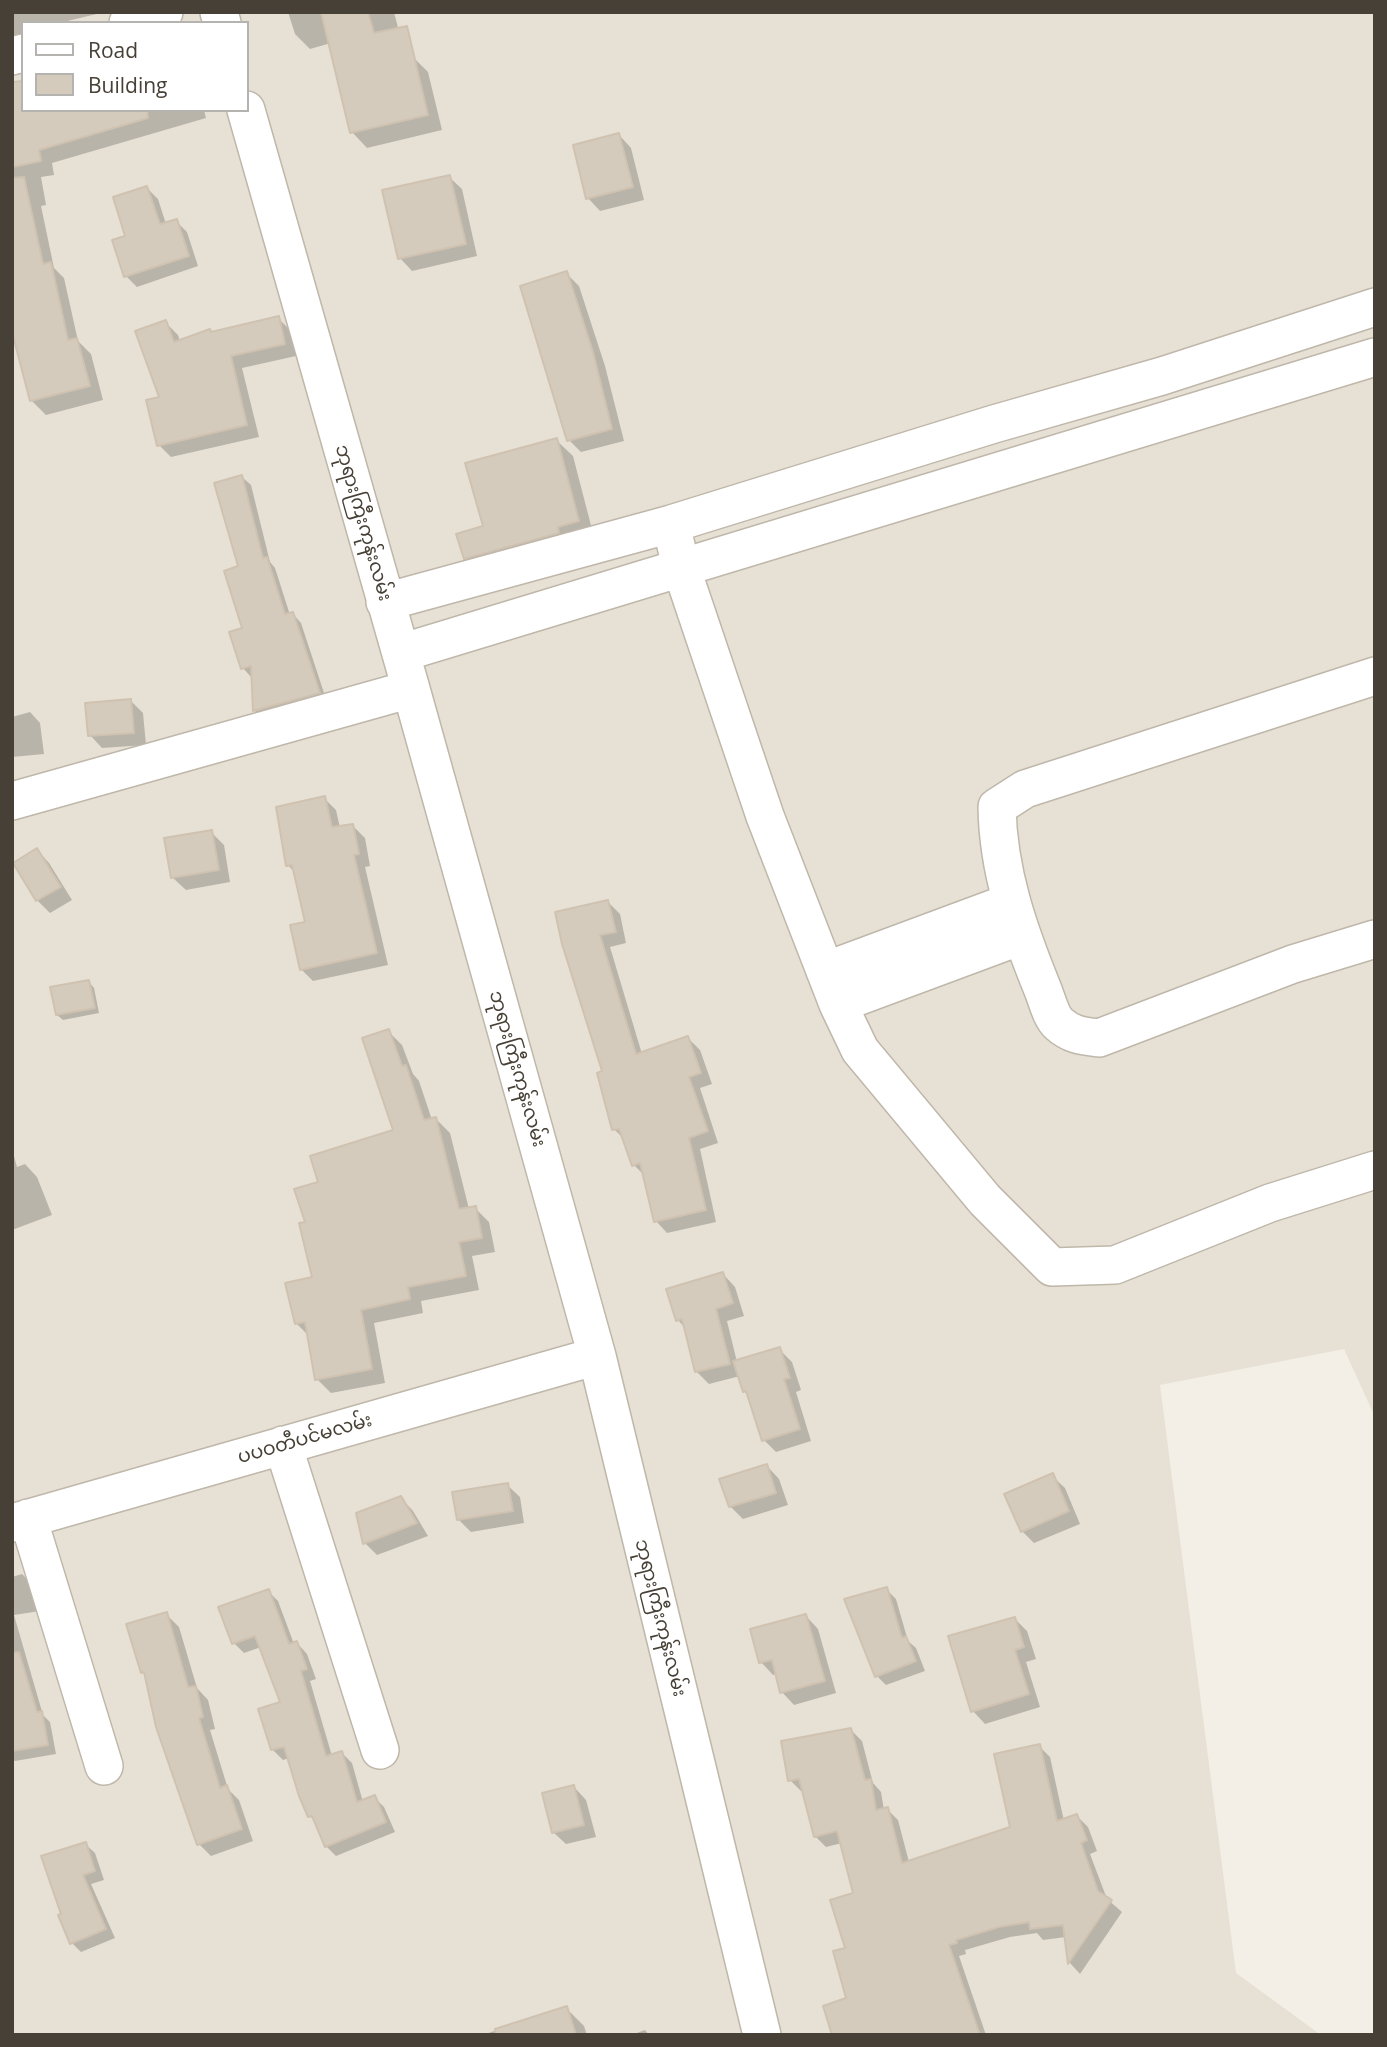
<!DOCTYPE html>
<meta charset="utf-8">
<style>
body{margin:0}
#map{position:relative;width:1387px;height:2047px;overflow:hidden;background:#f3efe7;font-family:"Open Sans",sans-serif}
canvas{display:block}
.frame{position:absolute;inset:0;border:14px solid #474036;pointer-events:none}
.legend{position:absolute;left:21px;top:21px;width:228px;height:91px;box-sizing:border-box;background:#fff;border:2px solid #b5b3af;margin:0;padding:9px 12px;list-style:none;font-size:21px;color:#474036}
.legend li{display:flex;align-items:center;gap:14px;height:35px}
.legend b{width:35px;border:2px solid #b5b3af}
</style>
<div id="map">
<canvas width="1387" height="2047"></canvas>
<div class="frame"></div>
<ul class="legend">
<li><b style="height:9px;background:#fff"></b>Road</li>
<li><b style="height:19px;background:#d5cbbd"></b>Building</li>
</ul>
</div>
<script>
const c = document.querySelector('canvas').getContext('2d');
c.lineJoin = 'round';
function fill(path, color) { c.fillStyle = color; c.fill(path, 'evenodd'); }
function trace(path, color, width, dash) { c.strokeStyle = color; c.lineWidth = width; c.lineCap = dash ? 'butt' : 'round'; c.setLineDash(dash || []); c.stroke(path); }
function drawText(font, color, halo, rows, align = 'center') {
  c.font = font + ' "Open Sans","Noto Sans Myanmar",sans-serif'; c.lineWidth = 5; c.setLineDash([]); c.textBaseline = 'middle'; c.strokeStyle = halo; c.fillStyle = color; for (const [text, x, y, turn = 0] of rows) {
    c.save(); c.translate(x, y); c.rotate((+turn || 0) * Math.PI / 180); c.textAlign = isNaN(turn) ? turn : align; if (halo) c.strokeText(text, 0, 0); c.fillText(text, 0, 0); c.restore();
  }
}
fill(new Path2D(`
 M12,12H1375V1417L1344,1349L1160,1385L1236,1973L1321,2035H12ZM23,23H247V110H23Z`), '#e7e1d5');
fill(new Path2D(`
 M12,12H105L59,23H23V36L12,39Z
 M288,12H394L406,59L413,57L428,72L442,130L367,148L352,132L331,43L310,49L295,34Z
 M23,81V110H204L206,118L52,163L54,175L41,177L46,205L41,206L54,268L64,278L78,341L91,354L103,400L46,415L32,401L15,337L12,334V83Z
 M619,135L631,148L644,200L600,211L588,198Z
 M449,177L462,189L477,256L412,271L400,258Z
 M147,188L158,199L166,224L176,221L187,232L198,266L137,287L126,276L127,237Z
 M566,273L579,286L605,366L624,441L581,452L569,440Z
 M278,318L291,331L296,356L242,368L259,437L171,457L159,445L165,322L178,335L180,341Z
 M556,440L573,456L594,537L482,574L465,558L485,527Z
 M242,477L251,485L270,562L275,568L290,615L293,614L301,623L327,702L264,719L255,711L254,676L251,677L243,668L245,629L240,567Z
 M131,701L143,713L146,745L102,748L90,735Z
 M30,712L40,723L44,754L12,757V717Z
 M324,798L336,810L340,828L353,826L365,838L370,866L365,867L388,965L313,981L301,969L307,923L296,874L288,865Z
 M211,832L224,845L230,882L186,890L173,878Z
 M37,850L49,863L72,900L50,913L37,900L15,864Z
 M608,902L620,914L626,943L610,947L642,1054L688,1038L700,1050L712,1084L700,1088L718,1143L700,1149L716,1222L667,1233L656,1221L644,1175L634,1165L626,1141L614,1129L604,1072L564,943Z
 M89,982L94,988L99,1013L63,1020L57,1015Z
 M388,1031L402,1045L413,1074L419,1081L432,1120L436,1119L450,1133L469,1209L475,1208L489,1222L495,1252L472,1256L479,1290L421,1301L423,1313L374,1323L385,1383L331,1393L317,1379L309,1336L296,1323L314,1278L307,1223L320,1183L395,1132Z
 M12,1149L17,1167L25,1164L37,1177L52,1215L12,1230Z
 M723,1274L735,1287L744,1316L727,1321L737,1362L779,1349L792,1362L801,1390L796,1392L811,1441L776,1452L764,1440L750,1397L744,1391L740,1376L709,1384L696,1371L686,1329L678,1320Z
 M767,1466L779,1479L788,1505L743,1519L730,1506Z
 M1052,1476L1065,1488L1080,1524L1034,1543L1022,1531Z
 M507,1485L520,1497L524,1523L471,1532L458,1519Z
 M401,1498L413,1511L428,1536L377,1555L365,1543Z
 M22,1574L31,1583L40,1611L14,1615L43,1715L50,1722L56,1754L15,1761L12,1758V1577Z
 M886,1589L896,1599L908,1641L916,1648L925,1671L886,1685L877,1676Z
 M268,1591L278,1601L294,1644L297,1643L307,1654L316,1679L310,1681L332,1756L342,1753L352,1763L363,1802L374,1797L384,1807L395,1832L336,1856L326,1846L317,1823L310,1816L289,1758L283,1760L273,1750L282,1704L261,1647L244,1653L234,1643Z
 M166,1614L179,1627L197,1688L208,1700L215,1729L210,1730L228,1789L239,1800L253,1841L211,1856L199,1844L147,1676L143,1672Z
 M806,1616L818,1629L836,1693L794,1705L782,1692L777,1674L773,1675L761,1662Z
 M1015,1619L1027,1631L1036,1659L1026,1662L1040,1707L985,1724L973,1711Z
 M851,1730L862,1741L873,1783L881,1792L884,1810L887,1809L898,1820L909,1862L1012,1828L1039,1746L1050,1757L1064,1821L1077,1816L1088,1827L1097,1851L1090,1854L1107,1899L1122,1912L1080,1974L1070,1963L1066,1937L1043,1940L1037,1933L1010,1937L965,1950L966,1954L959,1956L986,2035H834L849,1999L847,1949L855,1894L842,1843L826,1847L815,1836L804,1790L801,1791L790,1780Z
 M574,1787L586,1800L596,1837L566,1844L553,1832Z
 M85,1844L95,1853L104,1880L91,1884L115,1938L81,1952L72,1943Z
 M566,2008L584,2026L587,2035H482Z
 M645,2030L649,2035H631Z`), '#0003');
const building = new Path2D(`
 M321,12H368L374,33L407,26L428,115L350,133Z
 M23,81V110H147L148,118L39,150L41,161L12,167V82Z
 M619,133L633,187L586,199L573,145Z
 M450,175L466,244L398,259L382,190Z
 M24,177L43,264L51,262L68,340L77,338L90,386L30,401L12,332V178Z
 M147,186L160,224L177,219L189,256L124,277L112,240L125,236L113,197Z
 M567,271L593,352L612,429L567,441L520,286Z
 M279,316L285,344L231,356L247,425L157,446L146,400L159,397L135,331L166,320L174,342L210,329L211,332Z
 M557,438L579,521L558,527L559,533L464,559L456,534L483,526L465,463Z
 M242,475L263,558L267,557L285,614L293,612L320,693L253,711L251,666L241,669L229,632L242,628L224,571L238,566L214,483Z
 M131,699L134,733L88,736L85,703Z
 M325,796L332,827L353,824L359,854L354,855L377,953L300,970L290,925L305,922L292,865L286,866L276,807Z
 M212,830L219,870L171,878L164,838Z
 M37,848L61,887L36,901L13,863Z
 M608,900L616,932L600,935L636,1054L688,1036L701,1073L689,1077L708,1131L689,1138L706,1210L654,1222L640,1163L632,1166L619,1129L612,1130L597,1073L602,1071L562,944L555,912Z
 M89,980L95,1008L56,1015L50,987Z
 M389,1029L402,1066L406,1065L424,1120L436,1117L459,1209L476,1206L482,1238L459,1242L466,1276L408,1287L410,1299L361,1310L372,1369L315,1380L305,1322L295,1324L285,1283L312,1277L299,1223L305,1222L294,1189L318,1182L310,1156L393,1130L362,1038Z
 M723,1272L733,1303L716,1309L730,1364L695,1372L682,1319L676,1321L666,1289Z
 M780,1347L790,1378L784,1379L800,1429L762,1441L746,1391L743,1392L733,1361Z
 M767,1464L776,1493L729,1507L719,1479Z
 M1053,1473L1069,1511L1021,1532L1004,1494Z
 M508,1483L513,1511L457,1520L452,1492Z
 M401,1496L417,1523L363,1544L356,1513Z
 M887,1587L902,1638L906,1636L916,1661L875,1677L844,1599Z
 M269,1589L289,1644L297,1641L307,1669L301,1671L326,1756L342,1751L357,1802L375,1795L386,1822L325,1847L312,1816L308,1817L299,1796L284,1747L271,1750L258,1709L280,1702L255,1636L232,1644L218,1607Z
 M167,1612L188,1687L196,1686L203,1717L199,1718L220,1788L227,1785L242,1829L197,1845L156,1727L144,1672L141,1673L126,1624Z
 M806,1614L825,1681L780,1693L772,1660L759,1663L750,1629Z
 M1015,1617L1024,1647L1015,1650L1029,1694L971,1712L948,1636Z
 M19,1652L37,1712L42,1711L48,1745L12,1751V1653Z
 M851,1728L865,1780L871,1779L876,1810L888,1807L902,1863L1010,1827L994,1754L1040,1744L1057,1821L1077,1814L1087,1840L1081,1843L1098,1891L1112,1900L1068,1964L1063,1925L1030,1929L1029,1922L999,1927L956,1940L957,1943L949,1945L980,2035H832L823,2006L846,1998L833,1951L845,1948L830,1900L853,1893L837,1831L814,1837L799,1779L788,1781L781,1741Z
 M574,1785L584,1825L552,1833L542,1793Z
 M86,1842L95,1871L83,1875L106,1929L70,1944L58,1915L61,1914L41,1856Z
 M567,2006L576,2035H496L495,2029Z`);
fill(building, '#d5cbbd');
trace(building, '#d0c2b0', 2);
const minor = new Path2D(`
 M219,12L222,23
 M128,23L164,12
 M12,56L23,53
 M246,110L411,689L597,1356L762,2035
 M671,524L681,567L765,816L838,1004L860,1050L985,1200L1052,1267L1115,1265L1270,1203L1375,1170
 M385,602L671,524L994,424L1162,376L1375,307
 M401,653L1375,357
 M1375,676L1025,789L997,807C998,872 1019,931 1043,990C1047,1000 1051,1017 1059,1024C1071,1035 1083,1036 1099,1038L1293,964L1375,939
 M12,801L411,689
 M825,971L1011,902
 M838,1004L1021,936
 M283,1445L380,1750
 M28,1518L104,1766
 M12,1523L597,1356`);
trace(minor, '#bfb7aa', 40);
trace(minor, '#fff', 37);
drawText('19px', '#474036', '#fff', [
 ["ဘုရားကြီးကုန်းလမ်း",363,523,74],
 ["ဘုရားကြီးကုန်းလမ်း",517,1069,74],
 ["ပပဝတီပင်မလမ်း",305,1439,-16],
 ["ဘုရားကြီးကုန်းလမ်း",660,1618,76]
]);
</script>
